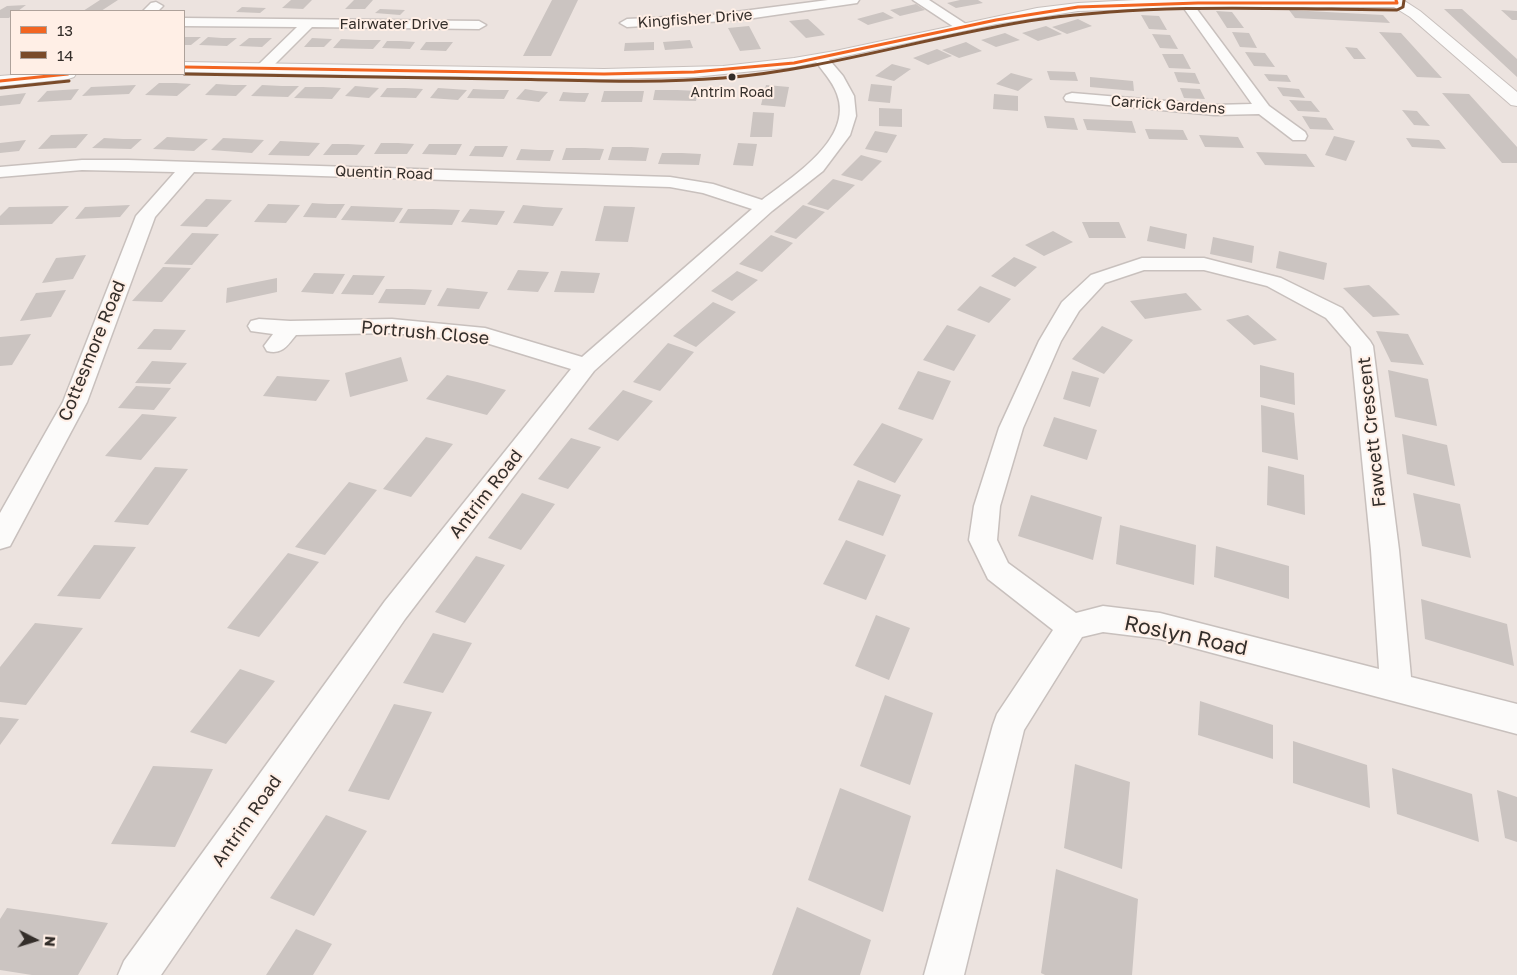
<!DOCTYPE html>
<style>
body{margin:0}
#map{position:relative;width:1517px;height:975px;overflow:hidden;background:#ece3df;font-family:"Golos Text",sans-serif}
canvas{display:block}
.legend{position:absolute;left:10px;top:10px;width:175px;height:65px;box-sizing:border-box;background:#ffefe6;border:1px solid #aea29b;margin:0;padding:6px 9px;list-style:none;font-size:15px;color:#342e2a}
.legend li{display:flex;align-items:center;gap:10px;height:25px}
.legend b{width:25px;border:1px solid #aea29b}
.north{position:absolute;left:10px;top:915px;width:50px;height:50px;-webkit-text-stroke:4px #ffefe6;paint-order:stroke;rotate:95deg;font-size:14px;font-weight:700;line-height:20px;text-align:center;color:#342e2a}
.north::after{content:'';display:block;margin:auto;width:18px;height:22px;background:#342e2a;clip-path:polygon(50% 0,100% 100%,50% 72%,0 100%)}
</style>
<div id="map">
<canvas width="1517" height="975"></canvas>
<ul class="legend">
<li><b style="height:6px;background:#f26521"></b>13</li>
<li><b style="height:6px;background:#7a4b2a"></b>14</li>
</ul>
<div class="north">N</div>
</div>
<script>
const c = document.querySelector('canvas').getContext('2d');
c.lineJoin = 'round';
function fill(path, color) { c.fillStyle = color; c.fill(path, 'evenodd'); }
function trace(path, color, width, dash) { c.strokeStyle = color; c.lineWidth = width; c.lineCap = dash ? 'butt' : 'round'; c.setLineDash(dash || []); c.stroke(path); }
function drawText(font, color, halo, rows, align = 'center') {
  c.font = font + ' "Golos Text",sans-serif'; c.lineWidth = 4; c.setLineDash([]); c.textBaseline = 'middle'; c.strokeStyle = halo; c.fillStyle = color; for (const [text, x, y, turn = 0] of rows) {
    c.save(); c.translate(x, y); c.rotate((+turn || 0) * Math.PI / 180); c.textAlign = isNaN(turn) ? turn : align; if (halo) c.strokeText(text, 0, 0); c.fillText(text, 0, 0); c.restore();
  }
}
fill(new Path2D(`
 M118,0L101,11H83L100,0Z
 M291,0H312L303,9L282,8Z
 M354,0H373L365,9H345Z
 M552,0H578L551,56H523Z
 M960,0H978L983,3L956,8L947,3Z
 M916,4L925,10L900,16L890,10Z
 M26,5L18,11H11V16L9,18H0V10L7,6Z
 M242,7L266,8L260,13L236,12Z
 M380,9L405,10L400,15L375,13Z
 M1444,9H1462L1517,59V77Z
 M1289,10L1383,15L1390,23L1295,18Z
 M1501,10L1517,11V20H1512Z
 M1216,11L1232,12L1244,28H1227Z
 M883,12L894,18L868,25L857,19Z
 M1141,15L1159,16L1167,30L1149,29Z
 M808,19L819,29L825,35L806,38L789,21Z
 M1078,19L1092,26L1067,34L1052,27Z
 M749,26L761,49L740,51L728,28Z
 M1046,26L1062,34L1038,41L1022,33Z
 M1232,32L1249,33L1257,48L1240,47Z
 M1379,32L1401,33L1442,78L1417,77Z
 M1005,33L1020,40L996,47L981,40Z
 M1152,34L1170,35L1178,49L1160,48Z
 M184,37H201L191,45H184Z
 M208,37L222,38H237L227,46L199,45Z
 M249,38H272L262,47L239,46Z
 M312,38L332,39L324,47H304Z
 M341,39L361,40H381L373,49L333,48Z
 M690,40L693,48L665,50L663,42Z
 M387,41H401L415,42L410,49L382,48Z
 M426,42H453L446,51L420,50Z
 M654,42V50L624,51L625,43Z
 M966,42L982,51L959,58L942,50Z
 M1345,47L1357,48L1366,59H1354Z
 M937,49L952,56L928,65L913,58Z
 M1245,52L1265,53L1275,67L1254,66Z
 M1162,54H1183L1191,69L1169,68Z
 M892,64L911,69L894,81L875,76Z
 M1047,71L1075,72L1078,81L1050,80Z
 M1174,72L1195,73L1200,84L1178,82Z
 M1011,73L1033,79L1018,91L996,84Z
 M1264,74L1287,75L1291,82L1269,81Z
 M1090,77L1133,81L1134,91L1090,87Z
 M159,83H176L191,84L177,96L145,95Z
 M216,84L233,85H247L236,96L205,95Z
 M871,84L892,86L890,103L868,101Z
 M136,85L129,94L82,96L91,87Z
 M262,85L282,86H299L288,97L251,96Z
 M766,85L789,87L785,107L761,105Z
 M355,86L379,88L369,98L345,96Z
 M305,87H323L341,88L332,99L294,98Z
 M1277,87L1299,89L1305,98L1283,96Z
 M387,88H405L423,89L416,98L380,97Z
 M438,88L453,89L467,90L458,100L430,98Z
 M1180,88L1200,89L1205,99L1184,98Z
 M79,89L71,100L37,102L47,91Z
 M473,89L491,90H509L504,99L467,98Z
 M525,89L537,91L548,92L539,102L516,99Z
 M655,90H677L698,91L696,101L653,100Z
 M604,91H644L642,102H601Z
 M563,92L576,93H589L585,102L559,101Z
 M26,93L20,104L0,106V96Z
 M1442,93L1469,94L1517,147V163H1502Z
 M994,94L1018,96V111L993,109Z
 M1289,100L1311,101L1320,112L1298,111Z
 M879,108L902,109V127L879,126Z
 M1402,110L1417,111L1430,126L1414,125Z
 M753,112L774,113L772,137H750Z
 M1044,116L1074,118L1078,130L1047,128Z
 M1302,116L1326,118L1334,130L1310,129Z
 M1083,119L1132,121L1136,133L1087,130Z
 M1145,129L1183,130L1188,140L1149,139Z
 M875,131L897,135L887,153L865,149Z
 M88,134L76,148L38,149L51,135Z
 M1199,135L1238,137L1244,148L1205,147Z
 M1334,136L1355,141L1346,161L1325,155Z
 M167,137L187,138L208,139L194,151L153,149Z
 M104,138L123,139H142L131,149L92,148Z
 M223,138L245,139L264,140L252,153L211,150Z
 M1406,138L1439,140L1446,149L1412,147Z
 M26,140L19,151L0,153V143Z
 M280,141L320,143L309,156L268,155Z
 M381,143H398L414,144L407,154H374Z
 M738,143L757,144L753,166L733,165Z
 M332,144H348L365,145L357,155H323Z
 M429,144H462L456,155L422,154Z
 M475,146H508L503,157L469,156Z
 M612,147H631L649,148L646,161L608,160Z
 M566,148H585L604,149L600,160H562Z
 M521,149L538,150H554L550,161L516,160Z
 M1256,152L1306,154L1315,167L1265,165Z
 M662,153H682L701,154L699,165L658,164Z
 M861,155L882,161L862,181L841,175Z
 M833,179L855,185L828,210L807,204Z
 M206,199L232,200L207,227L180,226Z
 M312,203L328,204H345L336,218L303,217Z
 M268,204L300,205L286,223L254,222Z
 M130,205L120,217L75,219L85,207Z
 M523,205L543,207L563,208L553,226L513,223Z
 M803,205L825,212L796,239L774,232Z
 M69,206L52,224L0,225V216L9,207Z
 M351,206L403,208L394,222L341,220Z
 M604,206L635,207L628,242L595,241Z
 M408,209H433L460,210L452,225L399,223Z
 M470,209L487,210L505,211L497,225L461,222Z
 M1082,222H1119L1126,238H1089Z
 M1150,226L1187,234L1185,249L1147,241Z
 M1053,231L1073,242L1044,256L1025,245Z
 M192,233L219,234L192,265L164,264Z
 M771,235L793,243L762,272L739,264Z
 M1213,237L1254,246L1252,263L1210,254Z
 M1279,251L1327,263L1324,280L1276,268Z
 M86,255L73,279L42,283L56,258Z
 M1014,257L1037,267L1015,287L991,276Z
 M163,267L191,268L162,302L132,301Z
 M518,270L549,272L538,292L507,290Z
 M561,271L600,273L594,293L554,292Z
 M737,271L758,280L732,301L711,291Z
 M314,273L345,274L333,294L301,292Z
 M353,275L385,276L373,295L341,294Z
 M277,278V292L226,303L227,288Z
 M1369,285L1385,300L1400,315L1373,317L1343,288Z
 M980,286L1011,299L989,323L957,310Z
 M447,288L468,290L488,292L479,309L437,306Z
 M386,289H409L432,290L425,305L378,303Z
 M66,290L51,317L20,321L36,293Z
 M1186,293L1202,310L1145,319L1130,301Z
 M713,302L736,312L696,347L673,336Z
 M1248,315L1262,327L1277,340L1254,345L1226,320Z
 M947,325L976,335L954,371L923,360Z
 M1102,326L1133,340L1104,374L1072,359Z
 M154,329L186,330L171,350L137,349Z
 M1376,331L1408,334L1424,365L1391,362Z
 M31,334L12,365L0,366V337Z
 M668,343L694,352L660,391L633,382Z
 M401,357L408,381L350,397L345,373Z
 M152,361L187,363L170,384L135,383Z
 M1260,365L1294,373L1295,405L1260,397Z
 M1388,370L1428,379L1437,426L1395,417Z
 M918,371L951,381L933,420L898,409Z
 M1072,371L1099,378L1090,407L1063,399Z
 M447,375L477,382L506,390L487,415L426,399Z
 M277,376L303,378L330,380L316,401L263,396Z
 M136,386L171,388L154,410L118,408Z
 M623,390L653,401L618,441L588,429Z
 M1261,405L1294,413L1298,460L1262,452Z
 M142,414L177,417L141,460L105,456Z
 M1054,417L1097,430L1087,460L1043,446Z
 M882,423L923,439L895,483L853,465Z
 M1402,434L1447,445L1455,486L1407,474Z
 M426,437L453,444L411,497L383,489Z
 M571,438L601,447L568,489L538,479Z
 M1268,466L1304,475L1305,515L1267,505Z
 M155,467L188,469L148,525L114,522Z
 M858,480L901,495L883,536L838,520Z
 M349,482L377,490L325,555L295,547Z
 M522,493L555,504L521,550L488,538Z
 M1413,493L1460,504L1471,558L1422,546Z
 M1031,495L1102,517L1093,560L1018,536Z
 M1120,525L1196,545L1194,585L1116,564Z
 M846,540L886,555L866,600L823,584Z
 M94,545L136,547L100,599L57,596Z
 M1216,546L1289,566V599L1214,577Z
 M288,553L319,562L259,637L227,628Z
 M476,556L505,565L465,623L435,612Z
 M1421,599L1507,624L1514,666L1425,639Z
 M876,615L910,628L889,680L855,666Z
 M35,623L83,628L26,705L0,702V667Z
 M433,633L472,643L443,693L403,683Z
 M240,669L275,681L226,744L190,732Z
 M885,695L933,713L910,785L860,766Z
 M1200,701L1273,725V759L1198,735Z
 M394,704L432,712L389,800L348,791Z
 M0,717L19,719L0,745Z
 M1293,741L1367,765L1370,808L1293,783Z
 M1075,764L1130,782L1122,869L1064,848Z
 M153,766L213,769L175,847L111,844Z
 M1392,768L1472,794L1479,842L1397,814Z
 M840,788L911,816L883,912L808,880Z
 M1497,790L1517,797V842L1505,838Z
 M326,815L367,831L314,916L270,898Z
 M1056,869L1138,899L1132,975H1045L1041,973Z
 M797,907L871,940L860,975H772Z
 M7,908L57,915L108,923L78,975H32L0,970V919Z
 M296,929L332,944L313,975H266Z`), '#cbc4c1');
const street = new Path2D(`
 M828,0H859L857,3L740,20L627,27L620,23L627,19L712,15Z
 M913,0H929L969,26L967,29H957Z
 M1178,0H1190L1269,106L1305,132L1307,136L1305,140H1293L1259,114L1214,115L1066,101L1064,98L1066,95L1072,93L1214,105L1252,104Z
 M156,2L163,6L158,11H143L151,3Z
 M184,18L479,21L486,25L479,29L312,27L268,71H258L255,68L258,65L297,27L184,26Z
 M821,55L826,56L843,76L854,96L856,116L850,135L823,171L772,211L594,371L405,619L161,975H118L124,961L385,601L571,369L483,342L392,333L296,335C287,346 282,355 267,351L264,346L273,334L251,331L248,326L251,321L259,319L290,321L392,319L485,328L582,357L752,209L703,193L670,187L194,172L155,217L87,402L10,546L0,549V513L63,402L136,216L175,172L82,170L0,177V167L82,160H128L670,177L713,184L762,200C792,177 854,139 837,94C832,80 822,71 814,59L816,56Z
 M1142,258H1204L1281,278L1342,308L1370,341L1373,346L1399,550L1411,677L1517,704V734L1160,639L1103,632L1082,637L1024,730L964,975H924L993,725L997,714L1053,630L988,579L969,540L974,506L999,428L1039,341L1062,302L1091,275ZM1144,270H1204L1267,286L1326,318L1351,347L1371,550L1379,669L1160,613L1103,606L1076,613L1008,563L997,540L1000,506L1023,428L1061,341L1079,311L1105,283Z`);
const secondary = new Path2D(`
 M1136,0H1403L1420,11L1517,92V106L1511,105L1410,17L1394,7H1198L1078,11L996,24L794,67L694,77L604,79L184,72V62L604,69L723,66L794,58L835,51L1037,8L1078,3Z
 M24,74H76L74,77L68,79L0,86V76Z`);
trace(street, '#c8c0bd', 3);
trace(secondary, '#c8c0bd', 2);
fill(street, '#fcfbfa');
fill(secondary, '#fcfbfa');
trace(new Path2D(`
 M184,67L604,74L694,72L794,63L996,20L1078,7L1198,3H1397L1396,0
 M0,81L68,74`), '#f26521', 3);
trace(new Path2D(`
 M184,74C290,75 396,77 503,79C576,80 650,84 723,78C831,69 935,34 1042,19C1159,3 1279,9 1397,10L1403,7L1404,0
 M1,88L69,81`), '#7a4b2a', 3);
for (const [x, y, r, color] of [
 [732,77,4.5,"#342e2a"]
]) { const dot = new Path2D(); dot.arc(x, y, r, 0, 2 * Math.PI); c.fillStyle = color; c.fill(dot); trace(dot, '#ffefe6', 2); }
drawText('14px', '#342e2a', '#ffefe6', [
 ["Antrim Road",732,93]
]);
drawText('15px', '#342e2a', '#ffefe6', [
 ["Kingfisher Drive",695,19,-4],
 ["Fairwater Drive",394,24],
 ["Carrick Gardens",1168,105,4],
 ["Quentin Road",384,173,2]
]);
drawText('18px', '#342e2a', '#ffefe6', [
 ["Portrush Close",425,333,5],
 ["Cottesmore Road",92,351,-68],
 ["Fawcett Crescent",1372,432,-96],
 ["Antrim Road",486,494,-52],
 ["Antrim Road",247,821,-55]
]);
drawText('21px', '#342e2a', '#ffefe6', [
 ["Roslyn Road",1186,636,12]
]);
</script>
